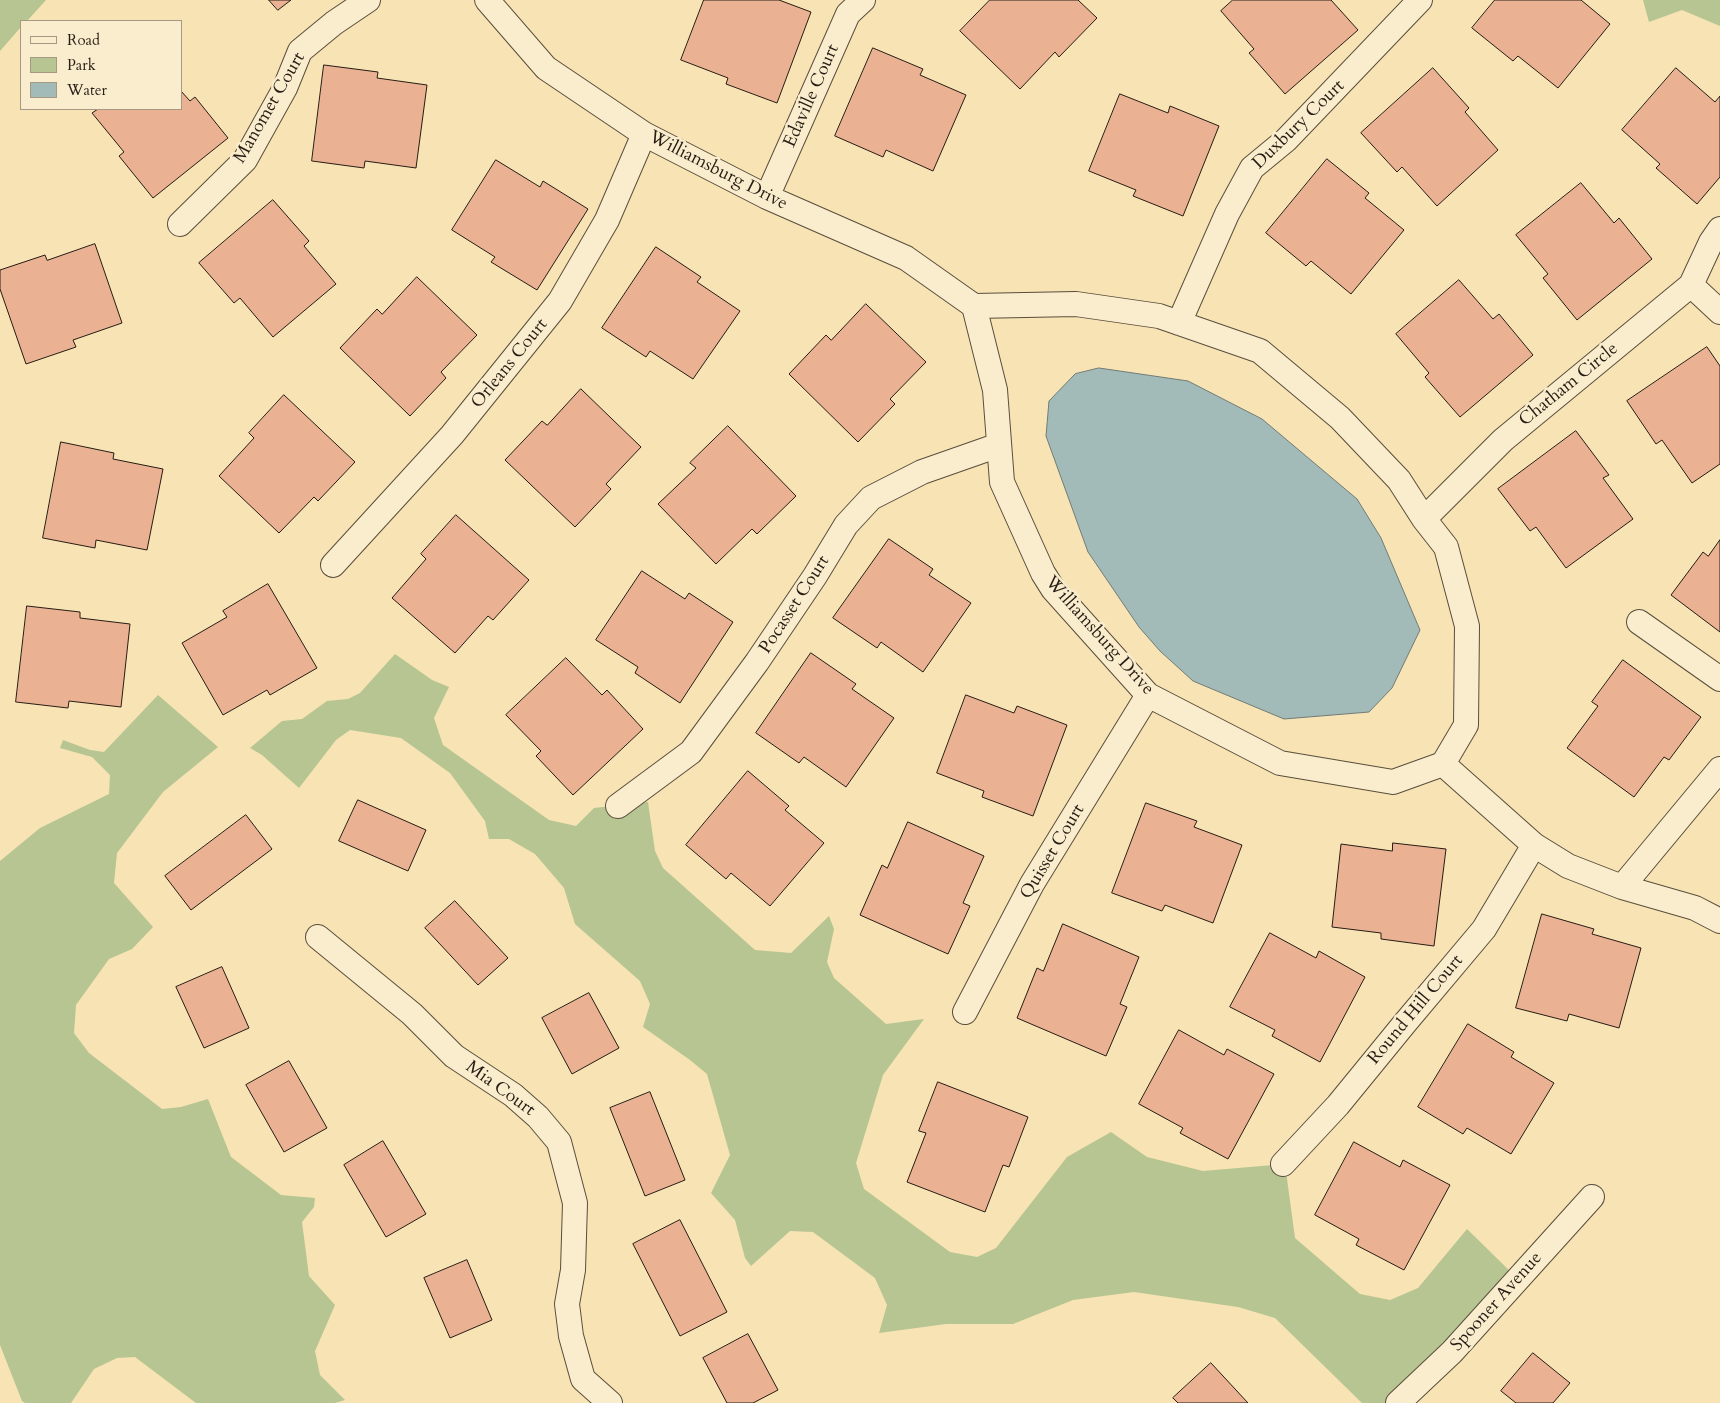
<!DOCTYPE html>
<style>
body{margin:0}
#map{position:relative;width:1720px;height:1403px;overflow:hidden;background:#f7e3b3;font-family:Cardo,serif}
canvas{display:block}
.legend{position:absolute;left:20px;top:20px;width:162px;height:90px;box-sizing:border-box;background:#faedce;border:1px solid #a59984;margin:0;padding:6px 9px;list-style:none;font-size:15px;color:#261c14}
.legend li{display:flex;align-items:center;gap:10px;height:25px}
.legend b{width:25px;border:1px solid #a59984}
</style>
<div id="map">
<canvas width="1720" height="1403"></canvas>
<ul class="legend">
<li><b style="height:6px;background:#faedce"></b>Road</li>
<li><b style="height:14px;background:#b6c592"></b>Park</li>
<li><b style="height:14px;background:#a2bbb8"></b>Water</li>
</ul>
</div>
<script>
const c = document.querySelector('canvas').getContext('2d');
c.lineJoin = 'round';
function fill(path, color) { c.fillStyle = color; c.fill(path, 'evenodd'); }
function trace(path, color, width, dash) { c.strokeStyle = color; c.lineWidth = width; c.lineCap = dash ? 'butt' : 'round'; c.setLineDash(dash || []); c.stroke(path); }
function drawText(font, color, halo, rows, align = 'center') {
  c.font = font + ' Cardo,serif'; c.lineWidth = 5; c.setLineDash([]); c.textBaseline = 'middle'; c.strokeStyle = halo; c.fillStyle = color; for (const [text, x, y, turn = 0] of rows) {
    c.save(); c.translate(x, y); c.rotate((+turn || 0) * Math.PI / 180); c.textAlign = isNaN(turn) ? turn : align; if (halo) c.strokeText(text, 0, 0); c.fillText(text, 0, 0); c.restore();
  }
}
fill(new Path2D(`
 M0,0H46L27,21H21V27L0,51Z
 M1643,0H1720V26L1682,10L1649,22Z
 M395,654L432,680L449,687L434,718L443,745L549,820L576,826L594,808L648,802L655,851L663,868L755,950L791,953L829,916L834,929L827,962L834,978L886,1024L924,1019L883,1075L856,1163L864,1189L950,1252L977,1257L996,1248L1067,1157L1111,1132L1147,1157L1203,1171L1285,1164L1295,1238L1360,1294L1390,1300L1418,1288L1467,1229L1520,1281L1410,1403H1362L1275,1318L1238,1307L1134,1292L1073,1300L1013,1324H946L879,1333L887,1305L875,1278L813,1232L790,1231L751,1266L745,1258L735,1220L711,1193L730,1155L707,1074L690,1060L643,1027L650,1004L640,981L575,924L564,888L535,854L509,839H489L485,821L450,773L401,738L350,730L336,740L299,788L262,755L250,748L282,721L302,719L327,701L348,699L360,693Z
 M158,695L218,747L163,792L117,853L114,883L153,927L132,949L109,959L76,1005L74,1033L89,1053L162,1109L181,1107L208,1099L231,1157L281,1195L315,1198L314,1207L302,1222L309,1276L335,1305L315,1351L320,1375L345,1400L335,1403H196L135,1357L117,1358L94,1369L71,1403H25L22,1401L0,1345V861L40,828L109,794L110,775L92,757L60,748L63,740L90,750L104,752Z`), '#b6c592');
const water = new Path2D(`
 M1099,368L1188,381L1262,419L1357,499L1381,538L1420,630L1392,688L1369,712L1284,719L1193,681L1160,651L1139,627L1088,552L1046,436L1049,401L1075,374Z`);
fill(water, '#a2bbb8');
trace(water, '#707b76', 1);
const building = new Path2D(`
 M269,0H291L278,10Z
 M704,0H779L811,12L777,103L726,84L728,78L681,60Z
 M990,0H1078L1097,18L1059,57L1055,52L1020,89L960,31Z
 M1233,0H1331L1358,30L1285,94L1249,53L1254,49L1221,11Z
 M1495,0H1581L1610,24L1558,88L1518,56L1513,61L1472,28Z
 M873,48L923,69L920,75L966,95L933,171L886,150L883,157L835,136Z
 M324,65L378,72L377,78L427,85L416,168L365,161L364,168L312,161Z
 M1433,68L1469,108L1465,112L1498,150L1437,206L1402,167L1397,172L1361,133Z
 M1676,68L1715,102L1720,96V177L1697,204L1656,168L1660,164L1622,130Z
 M181,91L190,101L195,97L228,138L153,198L119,156L124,152L92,113L98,109H181Z
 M1120,94L1168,113L1170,106L1219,126L1183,216L1133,196L1136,190L1089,171Z
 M1327,159L1369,193L1365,198L1404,230L1351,294L1311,261L1306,266L1266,233Z
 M496,160L540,187L543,181L588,209L537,290L491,262L495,257L452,230Z
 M1581,183L1614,223L1619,218L1652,259L1577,320L1543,278L1548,274L1516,235Z
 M273,200L309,241L304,246L336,284L273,337L240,298L234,303L199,263Z
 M95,244L122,323L73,340L76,347L26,364L0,289V270L45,255L47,260Z
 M656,247L701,277L697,282L740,311L693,379L650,351L646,357L602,328Z
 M417,277L477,335L441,372L446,378L410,416L340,348L377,309L382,314Z
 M1459,280L1493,319L1499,314L1533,355L1460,417L1425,377L1429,373L1396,334Z
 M866,304L926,362L890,399L895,404L858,442L789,374L826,335L831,340Z
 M1707,347L1720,366V464L1692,483L1662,440L1656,444L1627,401Z
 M581,389L641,447L606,484L611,489L575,527L505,460L542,421L547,425Z
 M284,395L355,462L318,501L314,497L279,533L219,476L254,438L249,433Z
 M728,426L796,496L757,534L752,529L716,564L658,504L696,468L690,463Z
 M1576,431L1609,475L1603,478L1633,519L1566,568L1536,527L1530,531L1498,489Z
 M61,442L114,453L113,459L163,469L147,550L96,540L95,548L43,538Z
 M456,515L529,580L493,620L488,616L455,653L392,598L426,559L421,554Z
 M889,539L933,569L929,575L971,603L923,672L881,642L877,648L833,618Z
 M1720,540V632L1671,595L1703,552L1708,556Z
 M642,571L685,599L689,593L733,622L680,703L635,673L638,667L596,640Z
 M268,584L317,668L270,695L267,690L223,715L182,643L227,617L223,611Z
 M27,606L80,612V618L130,624L121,707L69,701L68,708L16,702Z
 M811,653L856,684L852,689L894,718L846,787L804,757L799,763L756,733Z
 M566,658L602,695L607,690L643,729L573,795L536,756L541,751L506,715Z
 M1623,660L1701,717L1669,760L1664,757L1634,797L1567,748L1598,706L1592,702Z
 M966,695L1014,713L1017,706L1067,725L1033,816L982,797L984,791L937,773Z
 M748,771L789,806L785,810L824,843L770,906L731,873L726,879L686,845Z
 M358,800L426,830L408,871L339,841Z
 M1146,803L1197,821L1194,827L1242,845L1213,923L1165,905L1162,911L1112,893Z
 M246,815L272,849L191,910L165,876Z
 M908,822L984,856L963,903L970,906L948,954L860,915L882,865L887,868Z
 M1393,843L1446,849L1434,946L1381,939V933L1332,927L1341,844L1392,851Z
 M455,901L508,958L478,985L425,928Z
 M1542,914L1594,929L1592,934L1641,948L1619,1028L1569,1014L1567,1021L1516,1008Z
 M1063,924L1139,957L1120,1004L1127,1007L1106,1056L1017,1018L1037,968L1043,971Z
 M1270,933L1316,958L1319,951L1365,977L1320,1062L1272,1036L1275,1030L1230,1007Z
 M222,967L249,1028L204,1048L176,987Z
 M589,993L619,1048L572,1074L542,1018Z
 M1468,1024L1514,1052L1511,1057L1554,1083L1511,1154L1467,1128L1463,1134L1418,1107Z
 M1179,1030L1224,1055L1227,1049L1274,1074L1228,1159L1180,1133L1183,1128L1139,1104Z
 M289,1061L327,1128L284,1152L246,1085Z
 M938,1082L1028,1117L1009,1167L1003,1165L985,1212L907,1182L926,1133L919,1131Z
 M650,1092L685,1180L645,1196L610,1108Z
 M383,1141L426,1214L386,1237L344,1165Z
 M1354,1142L1400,1167L1403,1160L1450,1185L1404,1270L1356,1245L1359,1239L1315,1215Z
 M680,1220L727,1312L680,1336L633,1244Z
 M467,1260L492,1320L450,1338L424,1278Z
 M748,1334L778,1390L753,1403H727L703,1358Z
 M1533,1353L1570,1383L1553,1403H1516L1501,1391Z
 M1211,1363L1248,1403H1178L1173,1398Z`);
fill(building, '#eab292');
trace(building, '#261c14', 1);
const street = new Path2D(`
 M487,0L546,68L644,134L767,197L906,258L974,306L1076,304L1159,316L1260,351L1340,418L1399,480L1424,519L1446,547L1467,626L1466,725L1443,764L1393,782L1280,763L1148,695L1053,589L1043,573L1002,482L995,390L974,306
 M767,197L848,14L863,0
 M180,224L245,160L285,88L300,51L334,23L368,0
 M1691,285L1711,242L1720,229
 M1179,323L1227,214L1252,168L1286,140L1420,0
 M1424,519L1503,440L1691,285L1720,312
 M333,565L452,435L560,301L607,220L644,134
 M1639,622L1720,679
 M1443,764L1534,845L1568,866L1622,887L1695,908L1720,921
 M618,806L691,752L757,662L815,576L846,525L871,498L922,472L999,445
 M1622,887L1720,769
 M318,937L412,1014L454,1056L513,1095L538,1117L559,1142L575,1203L573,1270L567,1304L571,1336L583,1379L610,1403
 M965,1012L1032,884L1148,695
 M1283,1164L1338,1105L1405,1023L1484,929L1534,845
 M1398,1403L1452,1352L1592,1197`);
trace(street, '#5a4e3c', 26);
trace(street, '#faedce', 24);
drawText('18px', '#261c14', '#faedce', [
 ["Edaville Court",812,96,-66],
 ["Manomet Court",270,108,-60],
 ["Duxbury Court",1299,125,-44],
 ["Williamsburg Drive",718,171,27],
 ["Orleans Court",510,364,-51],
 ["Chatham Circle",1569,385,-39],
 ["Pocasset Court",795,605,-57],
 ["Williamsburg Drive",1099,636,48],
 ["Quisset Court",1053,852,-59],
 ["Round Hill Court",1416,1010,-50],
 ["Mia Court",500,1089,36],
 ["Spooner Avenue",1497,1302,-48]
]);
</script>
